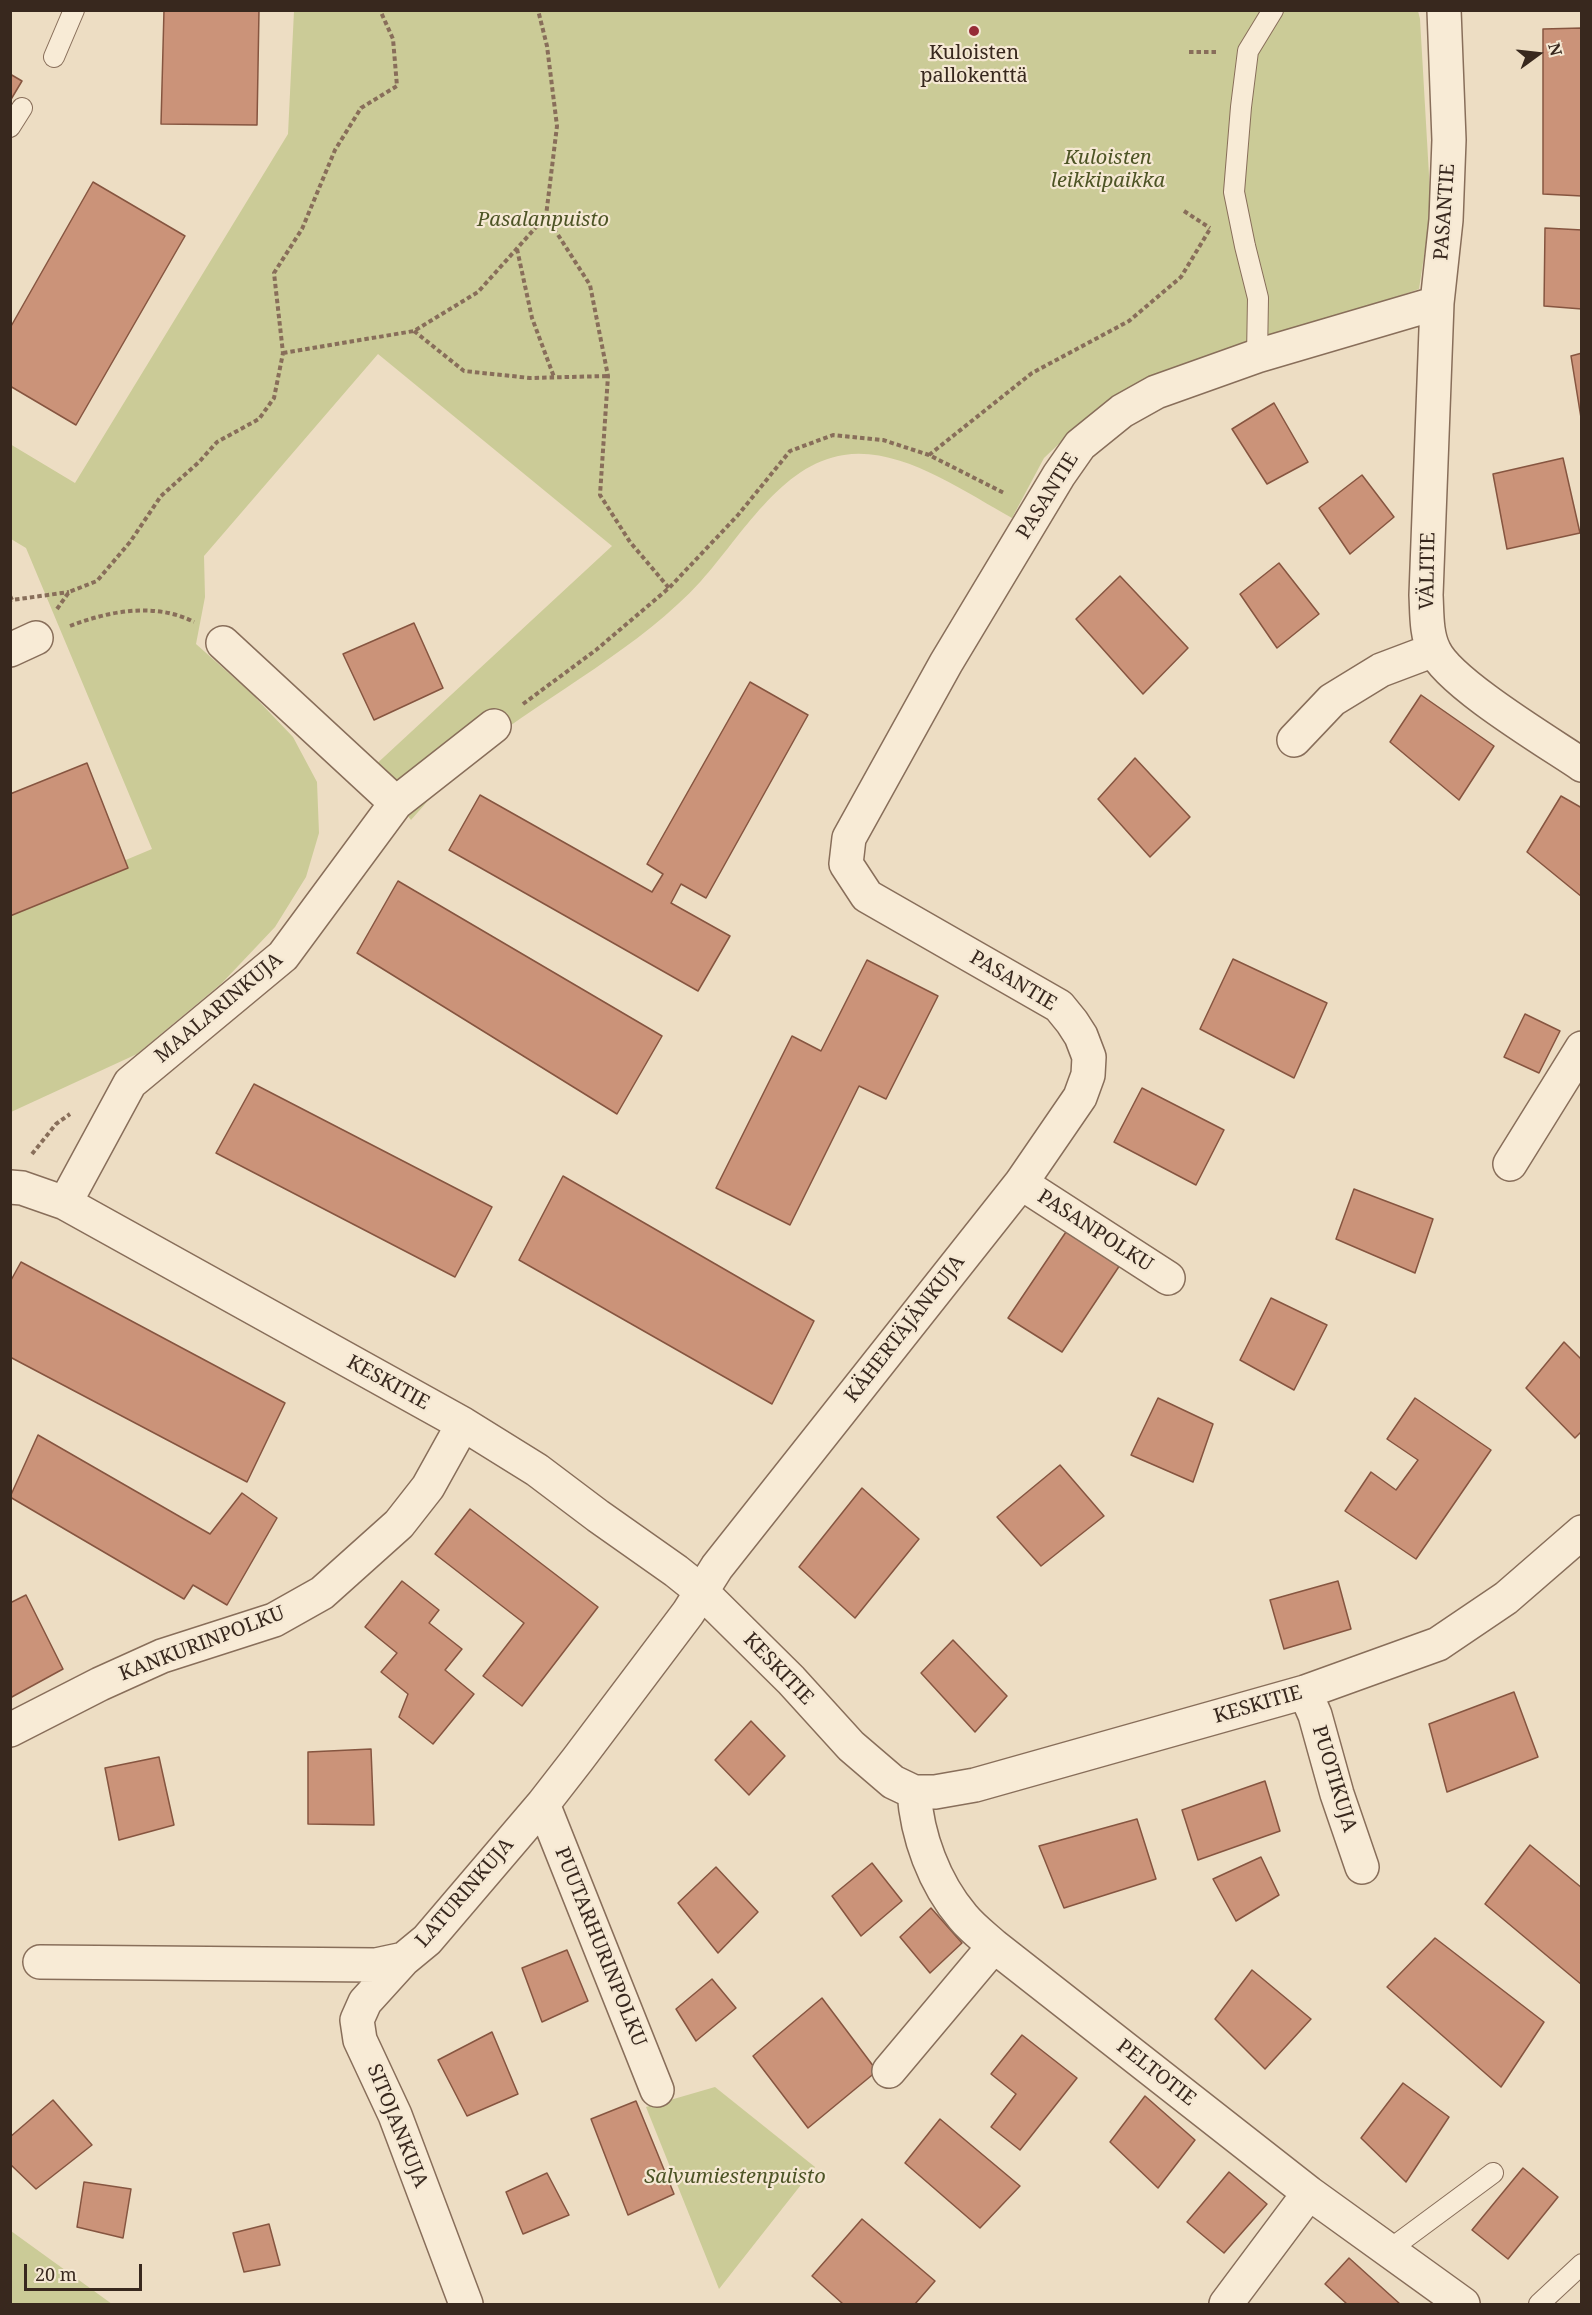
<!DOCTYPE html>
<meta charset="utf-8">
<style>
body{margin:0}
#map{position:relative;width:1592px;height:2315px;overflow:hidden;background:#edddc3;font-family:"Noto Serif",serif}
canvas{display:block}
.frame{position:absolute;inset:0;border:12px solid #38281e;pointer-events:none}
.north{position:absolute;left:1508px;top:24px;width:60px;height:60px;-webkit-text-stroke:4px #f5e8d3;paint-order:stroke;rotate:75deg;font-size:16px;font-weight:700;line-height:24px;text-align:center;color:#38281e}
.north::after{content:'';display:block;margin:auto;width:21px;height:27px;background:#38281e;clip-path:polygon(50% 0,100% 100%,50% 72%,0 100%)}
.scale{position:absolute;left:24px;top:2264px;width:118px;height:27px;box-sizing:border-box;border:3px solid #38281e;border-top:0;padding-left:8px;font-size:18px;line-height:21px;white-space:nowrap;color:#38281e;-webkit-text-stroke:4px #f5e8d3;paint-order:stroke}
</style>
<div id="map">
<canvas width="1592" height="2315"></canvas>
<div class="frame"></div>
<div class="north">N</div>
<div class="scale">20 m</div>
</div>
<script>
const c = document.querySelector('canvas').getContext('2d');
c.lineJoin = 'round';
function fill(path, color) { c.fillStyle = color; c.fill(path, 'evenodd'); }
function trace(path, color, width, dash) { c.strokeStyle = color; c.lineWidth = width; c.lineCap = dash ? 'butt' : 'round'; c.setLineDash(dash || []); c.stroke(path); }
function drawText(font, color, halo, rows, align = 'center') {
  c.font = font + ' "Noto Serif",serif'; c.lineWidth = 4.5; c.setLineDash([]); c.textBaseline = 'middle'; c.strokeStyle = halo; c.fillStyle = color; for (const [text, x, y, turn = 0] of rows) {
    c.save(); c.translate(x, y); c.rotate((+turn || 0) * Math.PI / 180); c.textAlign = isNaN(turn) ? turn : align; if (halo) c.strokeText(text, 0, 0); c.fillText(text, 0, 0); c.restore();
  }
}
fill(new Path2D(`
 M294,11H1418L1420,19L1431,210L1419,289L1144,385L1084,420L1044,458L1012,518C964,492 901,446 844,455C781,464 741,537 701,581C641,647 551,693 480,748C457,765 431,798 411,820L371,769L612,546L378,354L204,556L205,597L196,644L250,692L293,737L317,782L319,833L306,877L275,927L222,983L137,1054L11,1112V908L152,849L26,548L11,539L10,444L75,483L288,134Z
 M715,2087L815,2167L719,2289L646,2107Z
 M11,2231L112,2304H11Z`), '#cbcb97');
const building = new Path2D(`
 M164,10H259L257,125L161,124Z
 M1582,28V196L1543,194V29Z
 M10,74L22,81L10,101Z
 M93,182L185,236L76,425L10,386V328Z
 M1545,228L1582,230V309L1544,306Z
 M1582,353V424L1571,356Z
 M1274,403L1308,462L1267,484L1232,429Z
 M1563,458L1580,533L1507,549L1493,474Z
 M1362,475L1394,517L1350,554L1319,508Z
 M1279,563L1319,614L1277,648L1240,594Z
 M1120,576L1188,648L1143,694L1076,619Z
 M414,623L443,688L374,720L343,654Z
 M750,682L808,715L706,898L681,884L671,903L730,936L698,991L449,850L480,795L652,892L663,874L647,864Z
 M1421,695L1494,746L1459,800L1390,742Z
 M1135,758L1190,817L1150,857L1098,799Z
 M87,763L128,868L10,916V794Z
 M1561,796L1582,808V897L1527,852Z
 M398,881L662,1036L617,1114L357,953Z
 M1233,959L1327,1003L1294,1078L1200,1029Z
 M867,960L938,996L886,1099L859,1086L790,1225L716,1188L792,1036L821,1051Z
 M1525,1014L1560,1031L1539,1073L1504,1057Z
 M254,1084L492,1207L455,1277L216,1153Z
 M1142,1088L1224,1130L1196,1185L1114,1142Z
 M563,1176L814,1321L772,1404L519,1260Z
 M1354,1189L1433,1219L1415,1273L1336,1239Z
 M1072,1223L1126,1256L1062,1352L1008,1318Z
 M21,1262L285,1403L247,1482L10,1357V1282Z
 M1271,1298L1327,1325L1294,1390L1240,1360Z
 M1564,1342L1582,1360V1431L1575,1438L1526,1388Z
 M1158,1398L1213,1424L1193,1482L1131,1455Z
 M1415,1398L1491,1450L1416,1559L1345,1511L1371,1472L1396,1490L1418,1460L1387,1439Z
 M38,1435L210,1534L242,1493L277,1518L227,1605L193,1585L184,1599L10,1497Z
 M1060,1465L1104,1516L1041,1566L997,1517Z
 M862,1488L919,1539L855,1618L799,1567Z
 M470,1509L598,1607L522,1706L483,1676L524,1623L435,1554Z
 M402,1581L439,1610L429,1623L462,1649L445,1670L474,1694L433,1744L399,1717L408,1694L381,1672L397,1653L365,1627Z
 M1338,1581L1351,1629L1284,1649L1270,1600Z
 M26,1595L63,1669L10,1698V1603Z
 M953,1640L1007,1696L975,1732L921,1673Z
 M1514,1692L1538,1757L1447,1792L1429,1724Z
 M751,1721L785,1756L749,1795L715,1760Z
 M371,1749L374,1825L308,1824V1752Z
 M159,1757L174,1825L119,1840L105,1768Z
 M1265,1781L1280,1831L1198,1860L1182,1810Z
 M1137,1819L1156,1879L1064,1908L1039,1846Z
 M1530,1845L1582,1888V1985L1485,1904Z
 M1261,1857L1279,1895L1236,1921L1213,1879Z
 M872,1863L902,1901L861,1936L832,1896Z
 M716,1867L758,1912L718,1953L678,1903Z
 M931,1908L962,1943L930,1973L900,1937Z
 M1435,1938L1544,2022L1501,2087L1387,1987Z
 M567,1950L588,2001L542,2022L522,1968Z
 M1252,1970L1311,2019L1265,2069L1215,2019Z
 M712,1979L736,2008L696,2041L676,2009Z
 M822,1998L877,2071L808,2128L753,2056Z
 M492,2032L518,2094L467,2116L438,2060Z
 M1022,2035L1077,2078L1020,2150L991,2127L1016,2094L991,2074Z
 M1403,2083L1449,2117L1406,2182L1361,2138Z
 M1145,2096L1195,2140L1158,2188L1110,2142Z
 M53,2100L92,2145L36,2189L10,2164V2137Z
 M636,2101L674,2194L628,2215L591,2119Z
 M940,2119L1020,2186L980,2228L905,2163Z
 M1523,2168L1558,2197L1508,2259L1472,2230Z
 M1229,2172L1267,2204L1224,2253L1187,2222Z
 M547,2173L569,2215L523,2234L506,2192Z
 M84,2182L131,2189L123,2238L77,2227Z
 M862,2219L935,2281L915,2304H843L812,2276Z
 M269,2224L280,2265L244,2272L233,2233Z
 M1349,2258L1400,2304H1347L1325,2284Z`);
fill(building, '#cb9379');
trace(building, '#865540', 1.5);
const lane = new Path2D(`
 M54,57L74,10
 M10,127L22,108
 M1257,356L1258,298L1245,246L1234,192L1241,107L1248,51L1273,10
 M1389,2250L1493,2173
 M1539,2304L1582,2264`);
const street = new Path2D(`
 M1437,303L1426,595C1427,613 1426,634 1434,650C1449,683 1548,742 1582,765
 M223,643L396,803
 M10,650L36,638
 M1294,740L1332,700L1381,670L1434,650
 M1510,1164L1582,1048
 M1021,1183L1168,1278
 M10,1187L22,1188L65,1203L463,1424L537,1470L598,1516L676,1571L701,1591L791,1680L851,1746L893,1782L914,1792H935L975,1785L1305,1692L1438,1644L1506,1598L1582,1532
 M65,1203L130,1083L283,956L396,803L494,726
 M1305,1692L1315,1715L1337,1794L1362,1867
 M10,1730L100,1684L162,1656L274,1620L322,1593L399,1524L428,1487L463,1424
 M914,1792C917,1836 934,1883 963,1917C972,1928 984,1937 994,1946L1309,2193L1463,2304
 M543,1804L657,2090
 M404,1959L365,2002L357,2020L360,2040L395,2115L466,2304
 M40,1962L376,1965L404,1959L427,1940L543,1804L578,1759L688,1613L717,1567L1021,1183L1080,1097L1088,1075L1089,1057L1081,1036L1072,1022L1059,1006L867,896L846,864L849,838L946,663L1059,475L1080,445L1122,411L1156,392L1257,356L1437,303L1446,220L1449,140L1444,10
 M889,2071L994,1946
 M1226,2304L1309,2193`);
trace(lane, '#886e5a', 22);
trace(street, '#886e5a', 36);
trace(new Path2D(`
 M1189,52H1217
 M1184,211L1210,228
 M546,216L590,285L608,376L600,495L630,542L669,588
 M517,249L532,318L554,377
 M414,331L464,371L530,378L608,376
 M283,353L414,331L478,292L546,216L557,126L547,46L538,10
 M929,455L1032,373L1129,321L1181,277L1210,229
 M10,596L12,600L69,592
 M57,609L69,592L97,581L130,542L161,496L199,462L217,442L259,419L274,398L283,353L274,273L302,229L335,150L361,108L397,86L393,39L380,10
 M70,626C109,611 155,602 194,622
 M523,704L596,650L669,588L738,515L790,451L833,435L883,440L929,455L1004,493
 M32,1154L56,1124L70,1114`), '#886e5a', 4, [4.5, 3]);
trace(lane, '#f8ebd6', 20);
trace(street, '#f8ebd6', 33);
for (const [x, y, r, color] of [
 [974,31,6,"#962b36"]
]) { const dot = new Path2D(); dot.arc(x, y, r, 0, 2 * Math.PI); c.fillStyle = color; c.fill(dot); trace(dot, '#f5e8d3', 2); }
drawText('20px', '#38281e', '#f5e8d3', [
 ["Kuloisten",974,53],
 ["pallokenttä",974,76]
]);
drawText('italic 20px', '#4d5425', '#f5e8d3', [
 ["Kuloisten",1108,158],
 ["leikkipaikka",1108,181],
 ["Pasalanpuisto",543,220],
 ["Salvumiestenpuisto",735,2177]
]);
drawText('20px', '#38281e', '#f5e8d3', [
 ["PASANTIE",1445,212,-86],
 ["PASANTIE",1048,496,-58],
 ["VÄLITIE",1428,571,-89],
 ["PASANTIE",1013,981,31],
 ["MAALARINKUJA",219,1008,-40],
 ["PASANPOLKU",1095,1231,33],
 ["KÄHERTÄJÄNKUJA",905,1329,-52],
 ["KESKITIE",388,1383,29],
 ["KANKURINPOLKU",202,1644,-21],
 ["KESKITIE",778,1669,46],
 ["KESKITIE",1258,1705,-16],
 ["PUOTIKUJA",1334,1779,73],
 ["LATURINKUJA",465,1893,-49],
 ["PUUTARHURINPOLKU",600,1947,68],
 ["PELTOTIE",1156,2073,38],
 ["SITOJANKUJA",397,2126,68]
]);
</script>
